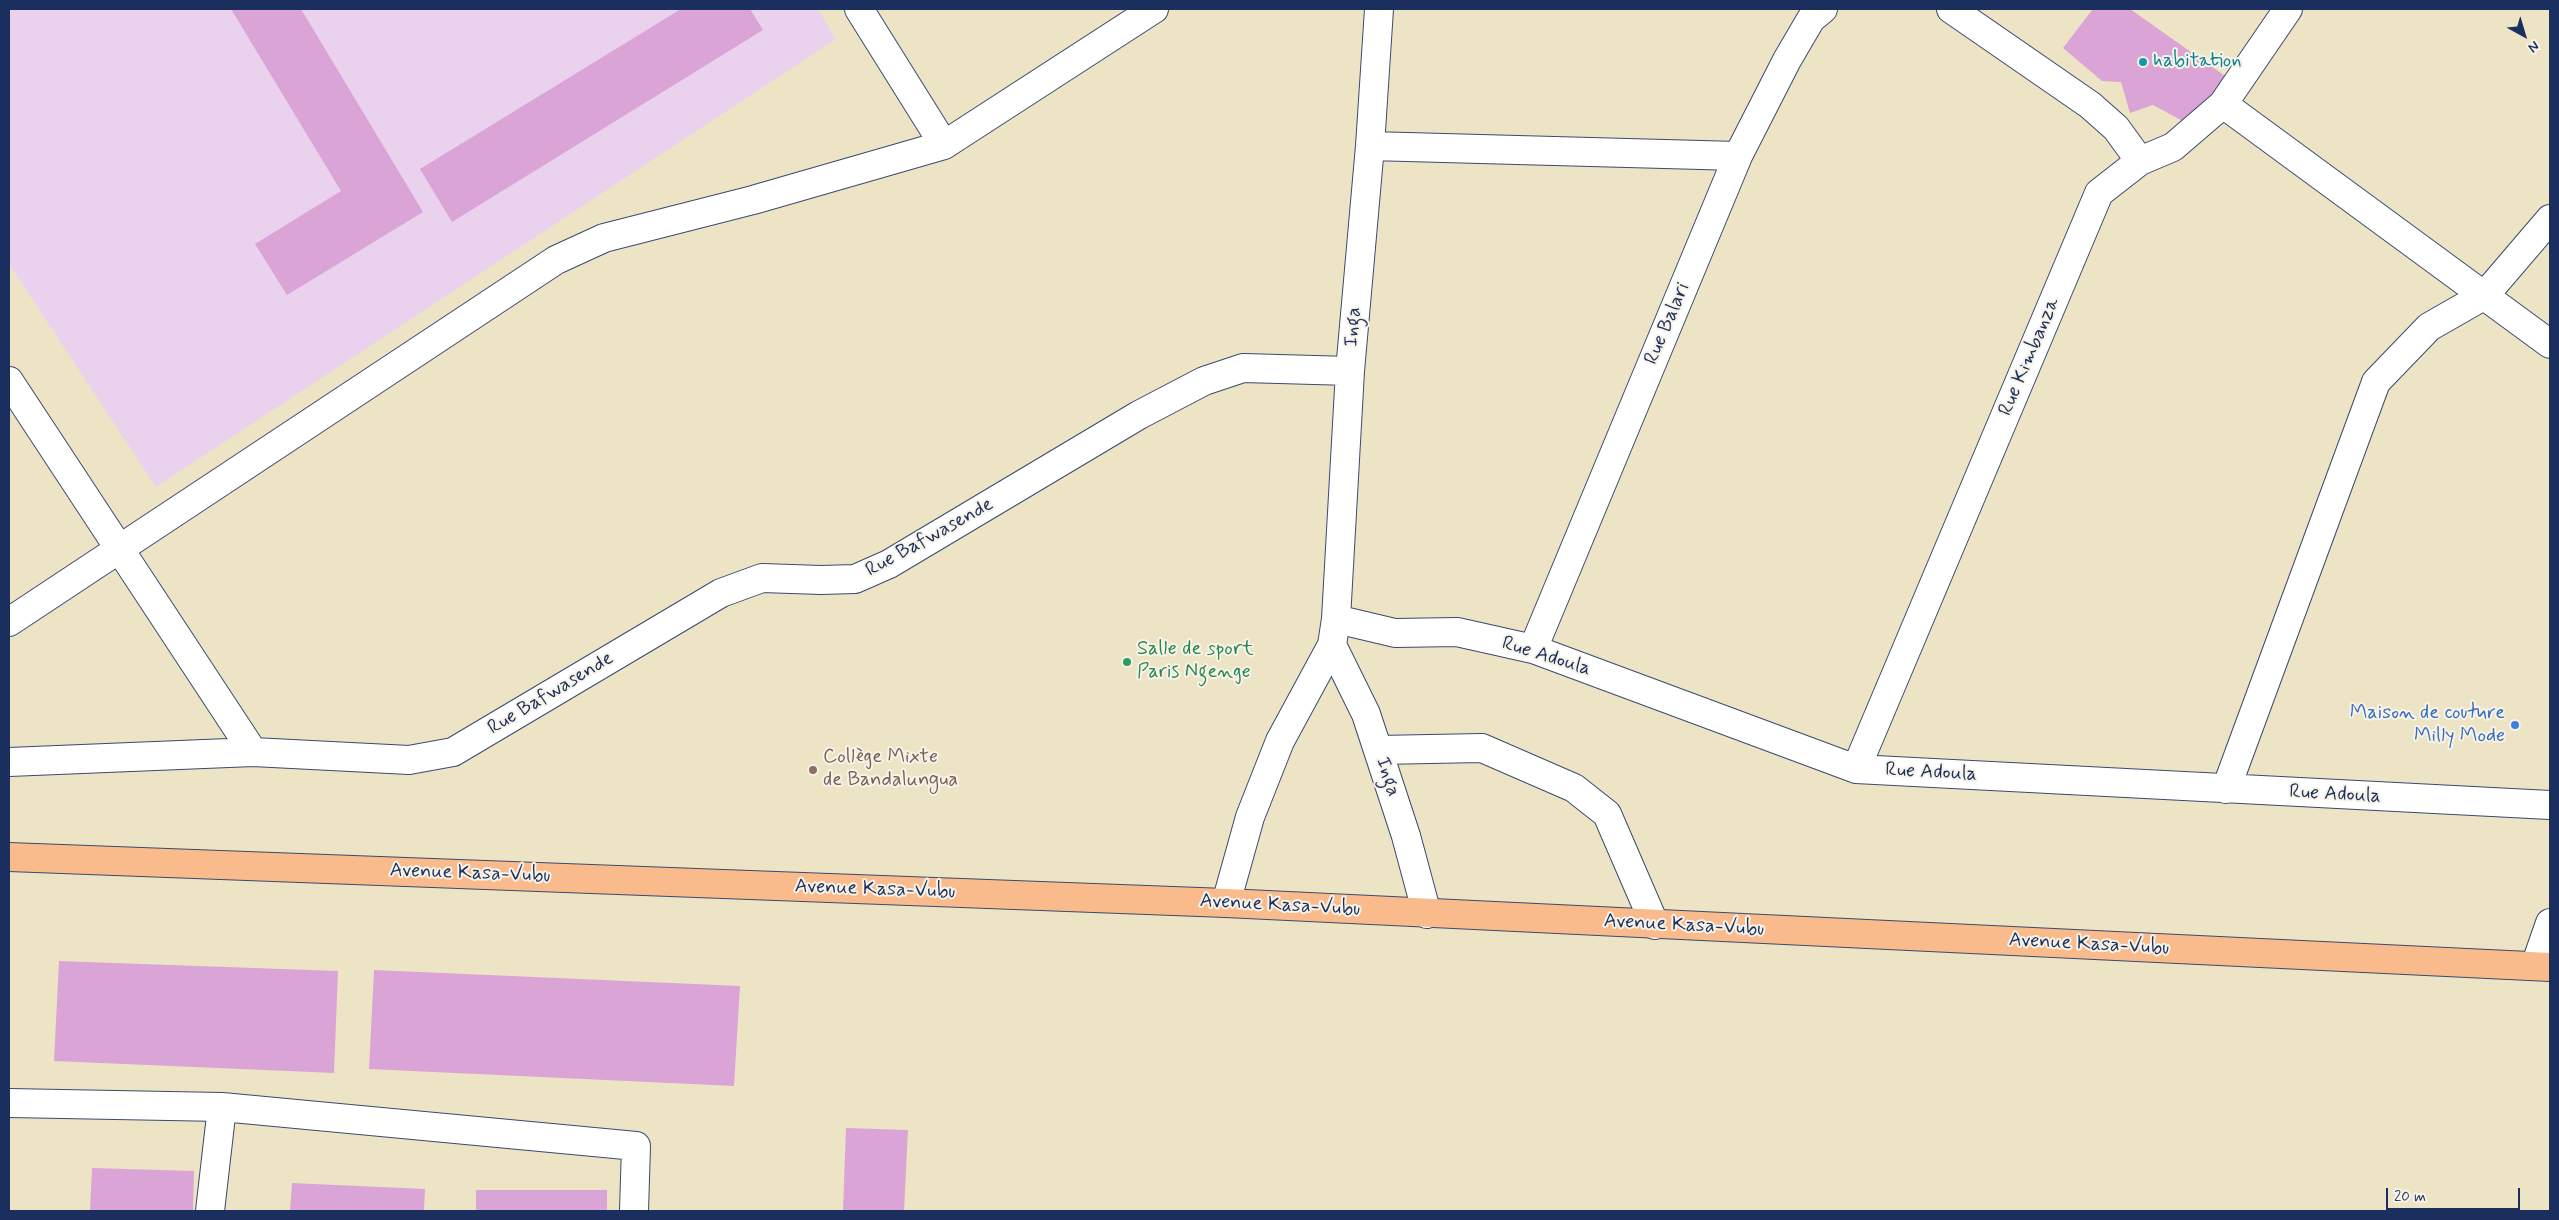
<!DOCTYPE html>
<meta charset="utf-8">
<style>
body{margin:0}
#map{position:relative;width:2559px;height:1220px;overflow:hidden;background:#ede4c6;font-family:Mynerve,sans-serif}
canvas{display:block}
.frame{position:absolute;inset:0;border:10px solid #1b2f5e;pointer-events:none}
.north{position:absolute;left:2499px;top:10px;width:50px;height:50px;-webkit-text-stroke:4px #f7f3e8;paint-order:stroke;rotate:141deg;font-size:14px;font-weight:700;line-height:20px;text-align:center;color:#1b2f5e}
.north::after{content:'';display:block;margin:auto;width:18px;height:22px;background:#1b2f5e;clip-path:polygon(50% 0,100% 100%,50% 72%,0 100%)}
.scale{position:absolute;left:2386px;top:1188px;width:134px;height:22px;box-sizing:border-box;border:2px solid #1b2f5e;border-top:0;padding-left:6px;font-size:15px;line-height:18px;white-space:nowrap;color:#1b2f5e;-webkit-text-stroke:4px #f7f3e8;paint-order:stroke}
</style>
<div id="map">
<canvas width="2559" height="1220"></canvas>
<div class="frame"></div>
<div class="north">N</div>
<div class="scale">20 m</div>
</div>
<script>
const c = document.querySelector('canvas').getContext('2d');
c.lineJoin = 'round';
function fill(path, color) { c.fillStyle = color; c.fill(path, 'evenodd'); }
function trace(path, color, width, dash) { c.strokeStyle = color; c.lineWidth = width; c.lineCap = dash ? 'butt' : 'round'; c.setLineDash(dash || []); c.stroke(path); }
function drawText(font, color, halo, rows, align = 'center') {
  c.font = font + ' Mynerve,sans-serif'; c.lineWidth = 4; c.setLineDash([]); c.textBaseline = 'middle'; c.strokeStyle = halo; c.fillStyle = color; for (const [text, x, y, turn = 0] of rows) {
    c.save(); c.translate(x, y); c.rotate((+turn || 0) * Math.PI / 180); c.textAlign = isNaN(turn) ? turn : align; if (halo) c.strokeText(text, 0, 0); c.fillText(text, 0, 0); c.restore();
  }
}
fill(new Path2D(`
 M9,9H818L836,39L156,487L9,264Z`), '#ead1ed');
fill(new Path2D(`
 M231,9H301L423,212L287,295L255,244L341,191Z
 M681,9H750L763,30L452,222L420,169Z
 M2093,9H2130L2225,76L2190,125L2153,105L2130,113L2121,82L2102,81L2063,48Z
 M59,961L338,971L334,1073L54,1061Z
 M374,970L740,986L734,1086L369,1069Z
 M846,1128L908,1130L904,1211H843Z
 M92,1168L194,1171L193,1211H90Z
 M292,1183L425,1189L424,1211H290Z
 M476,1190H607V1211H476Z`), '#daa5d6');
const minor = new Path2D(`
 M859,9L944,145
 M1951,9L2090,105L2116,128L2140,161
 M2223,104L2550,344
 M1370,146L1738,156
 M9,381L253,752
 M1336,619L1395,633L1457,632L1533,649L1856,769L2550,805
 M9,622L556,260L604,238L753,200L944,145L1154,9
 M1332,645L1366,714L1406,836L1427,914
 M1533,649L1738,156L1787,60L1811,19L1823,9
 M1378,750L1482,748L1574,788L1607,814L1655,925
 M9,762L253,752L409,760L453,752L721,593L762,578L821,580L855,579L889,564L1139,415L1204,381L1243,368L1350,371
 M1856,769L2099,193L2140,161L2173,147L2223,104L2288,9
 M2226,789L2376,382L2429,327L2485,295L2550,219
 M1226,903L1250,817L1280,741L1332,645L1336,619L1350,371L1370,146L1379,9
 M2535,966L2550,923
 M9,1103L222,1107L636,1146L634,1211
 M210,1211L222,1107`);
const major = new Path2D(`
 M9,857L1226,903L2550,967`);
trace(minor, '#3a4a6e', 30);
trace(major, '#3a4a6e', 30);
trace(minor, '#fff', 28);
trace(major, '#fabb8c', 28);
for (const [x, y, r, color] of [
 [2143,62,5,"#0f9aa8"],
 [1127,662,5,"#2e9e5b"],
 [2515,725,5,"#3f7fe0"],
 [813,770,5,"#8d6e63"]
]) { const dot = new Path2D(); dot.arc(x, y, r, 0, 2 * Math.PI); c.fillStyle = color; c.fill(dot); trace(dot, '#f7f3e8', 2); }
drawText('20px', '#0d838f', '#f7f3e8', [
 ["habitation",2153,62]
], 'left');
drawText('20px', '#1b2f5e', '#f7f3e8', [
 ["Rue Balari",1668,324,-67],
 ["Inga",1354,327,-85],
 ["Rue Kimbanza",2030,357,-67],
 ["Rue Bafwasende",930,538,-29],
 ["Rue Adoula",1546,657,17],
 ["Rue Bafwasende",551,694,-31],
 ["Rue Adoula",1931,773,3],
 ["Inga",1387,777,72],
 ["Rue Adoula",2335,795,3],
 ["Avenue Kasa-Vubu",470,874,2],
 ["Avenue Kasa-Vubu",875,890,2],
 ["Avenue Kasa-Vubu",1280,906,3],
 ["Avenue Kasa-Vubu",1684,926,3],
 ["Avenue Kasa-Vubu",2089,945,3]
]);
drawText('20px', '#27864d', '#f7f3e8', [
 ["Salle de sport",1137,650],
 ["Paris Ngenge",1137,673]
], 'left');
drawText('20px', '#366cbe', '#f7f3e8', [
 ["Maison de couture",2505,714],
 ["Milly Mode",2505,737]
], 'right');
drawText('20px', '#785e54', '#f7f3e8', [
 ["Collège Mixte",823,758],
 ["de Bandalungua",823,781]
], 'left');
</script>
